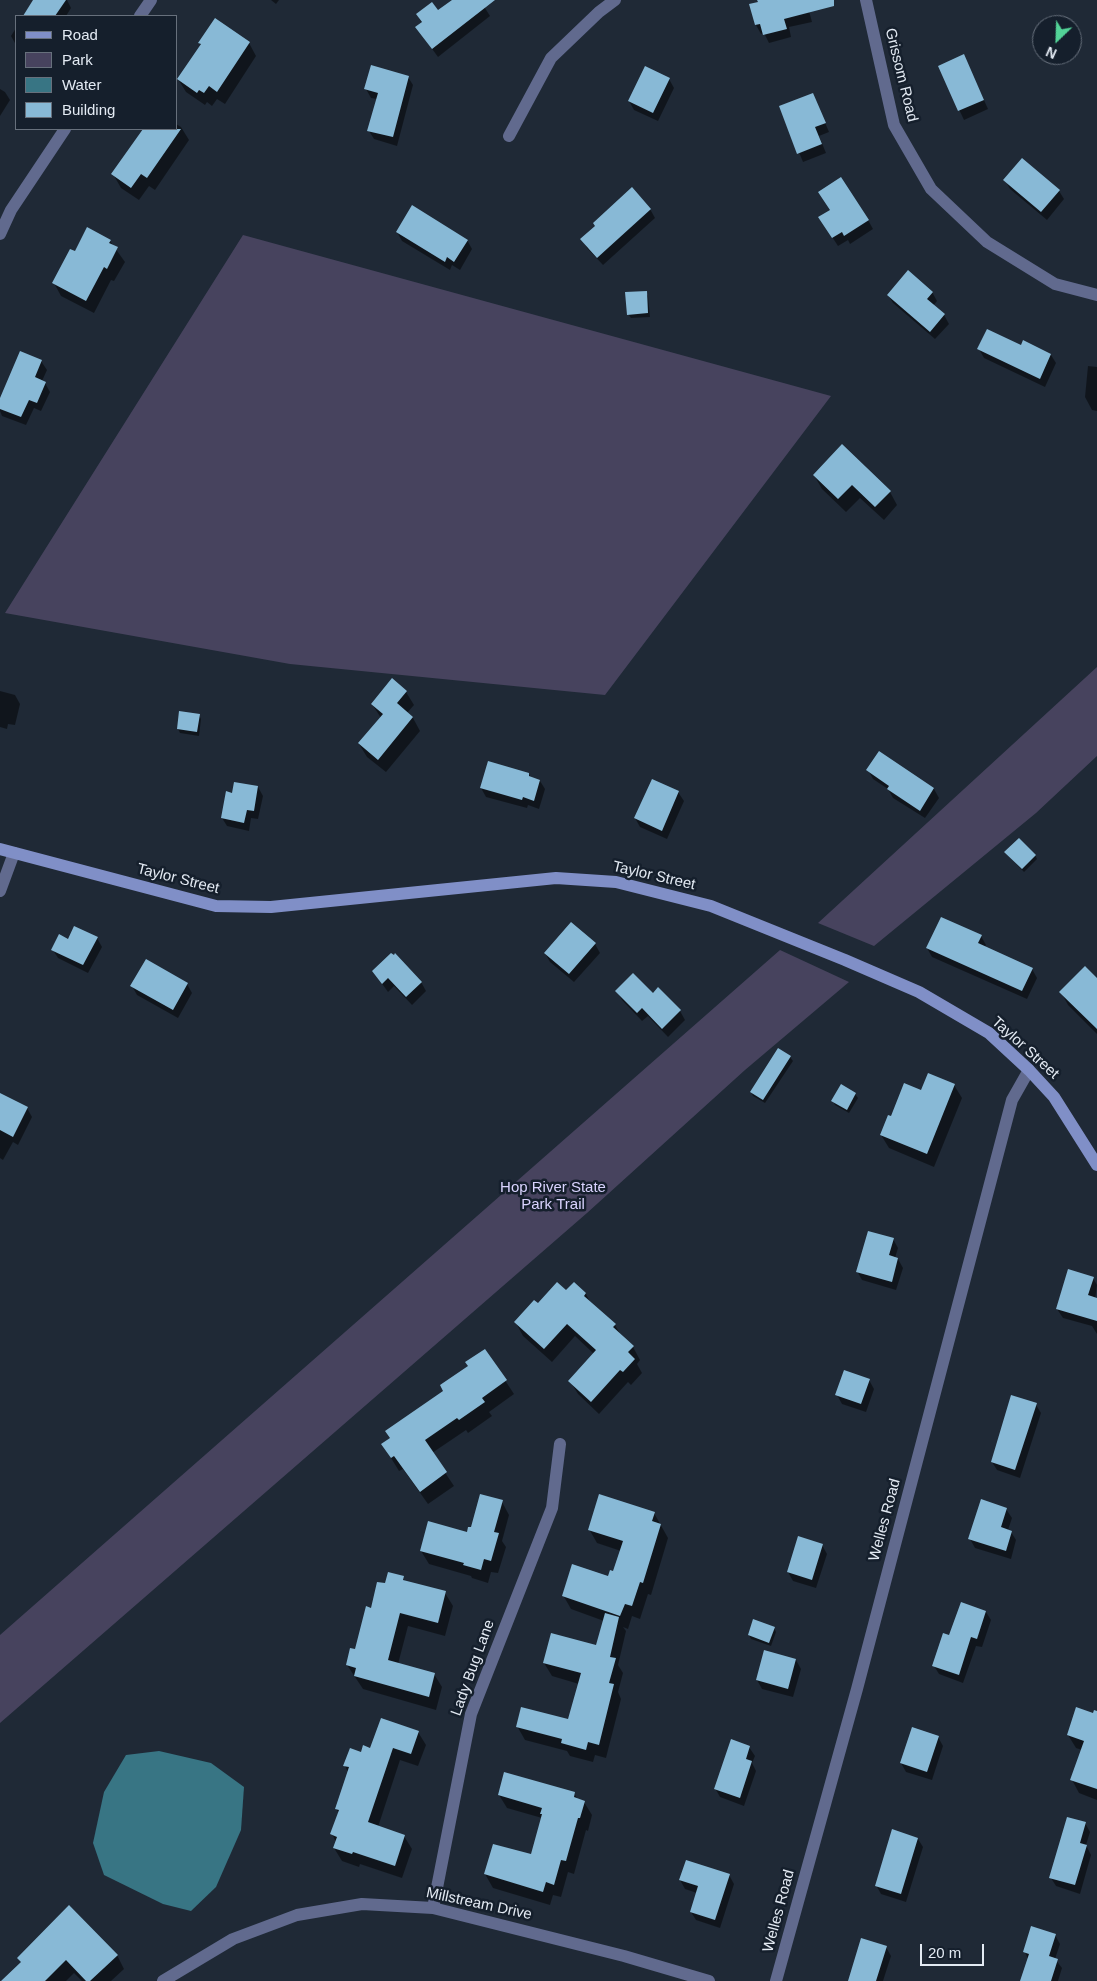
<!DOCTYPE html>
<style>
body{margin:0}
#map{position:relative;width:1097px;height:1981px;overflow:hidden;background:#1f2936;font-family:Arial,sans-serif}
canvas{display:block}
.legend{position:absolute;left:15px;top:15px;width:162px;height:115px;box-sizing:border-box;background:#151f2c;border:1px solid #67707c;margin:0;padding:6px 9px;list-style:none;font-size:15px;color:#e3eaf3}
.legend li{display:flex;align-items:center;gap:10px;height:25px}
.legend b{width:25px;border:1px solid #67707c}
.north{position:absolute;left:1032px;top:15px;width:50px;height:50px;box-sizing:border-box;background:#151f2c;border:1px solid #67707c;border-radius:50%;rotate:204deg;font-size:14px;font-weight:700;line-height:20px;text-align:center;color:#e3eaf3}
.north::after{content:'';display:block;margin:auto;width:18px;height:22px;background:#52d397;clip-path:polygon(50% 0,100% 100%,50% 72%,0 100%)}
.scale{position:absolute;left:920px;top:1944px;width:64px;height:22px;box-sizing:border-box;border:2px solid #e3eaf3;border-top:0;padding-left:6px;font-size:15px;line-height:18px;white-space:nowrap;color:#e3eaf3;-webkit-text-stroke:4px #151f2c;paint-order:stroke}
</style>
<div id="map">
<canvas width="1097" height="1981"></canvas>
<ul class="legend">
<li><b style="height:6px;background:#808fc7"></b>Road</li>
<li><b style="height:14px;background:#47435e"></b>Park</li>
<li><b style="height:14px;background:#387584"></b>Water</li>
<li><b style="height:14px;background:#88b9d6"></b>Building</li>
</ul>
<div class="north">N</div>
<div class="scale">20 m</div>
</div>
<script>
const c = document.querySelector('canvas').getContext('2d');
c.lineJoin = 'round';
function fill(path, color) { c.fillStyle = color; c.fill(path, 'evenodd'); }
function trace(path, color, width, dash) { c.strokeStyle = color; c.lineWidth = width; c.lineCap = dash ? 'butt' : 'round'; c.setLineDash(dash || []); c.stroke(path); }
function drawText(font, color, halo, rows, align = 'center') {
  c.font = font + ' Arial,sans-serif'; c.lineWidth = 5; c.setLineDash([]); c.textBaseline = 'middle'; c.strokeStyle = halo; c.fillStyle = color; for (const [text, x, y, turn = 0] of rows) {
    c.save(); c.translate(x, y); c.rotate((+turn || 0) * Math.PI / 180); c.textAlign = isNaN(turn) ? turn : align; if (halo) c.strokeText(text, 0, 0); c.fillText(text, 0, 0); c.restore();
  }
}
fill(new Path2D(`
 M243,235L831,396L605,695L290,664L5,613Z
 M1097,667V756L1036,813L874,946L818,923Z
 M780,950L849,982L745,1070L587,1213L0,1723V1635Z`), '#47435e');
fill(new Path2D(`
 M159,1751L211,1763L244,1787L241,1830L216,1887L191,1911L163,1904L104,1875L93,1843L104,1792L126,1755Z`), '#387584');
fill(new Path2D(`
 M35,0H67L71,8L66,16H24Z
 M271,0H279L276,4Z
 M454,0H480L490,16L438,57L417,28L422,24L417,14L438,12Z
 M758,0H806L812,22L789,27L791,37L769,43L764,33L761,34L756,25L751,5L759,3Z
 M16,28V45L11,36Z
 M199,43H249L256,56L225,104L217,99L212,106L207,102L205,105L186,92L178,79L201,46Z
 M964,56L988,109L964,120L939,67Z
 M408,77L413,85L397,146L374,139L369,131L377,99L371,98L366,89Z
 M669,79L674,88L658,121L634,110L629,101Z
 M0,89L5,92L10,100L0,116Z
 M813,94L829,132L819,136L826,153L803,162L780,106Z
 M176,124L181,127L189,140L155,190L149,186L139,200L121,188L113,174L150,129H176Z
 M1005,180L1059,191L1064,199L1047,220L1010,189Z
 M650,209L655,218L603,265L587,248L582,239L596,226Z
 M868,220L873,229L850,244L848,240L838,246L825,226Z
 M397,232L467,240L472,249L460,270L452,265L450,270L402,241Z
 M110,241L125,262L114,281L111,280L94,313L61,296L54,283Z
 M932,292L937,301L933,306L944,315L949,324L935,339L893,303L888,295Z
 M646,293L648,296L650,317L631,318L628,314Z
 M1022,346L1051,355L1056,363L1045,387L984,358L979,349Z
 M41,361L47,370L42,381L45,383L50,392L41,411L34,408L26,425L2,416L0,411V401Z
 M1088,366L1097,367V411L1092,410L1085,397Z
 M814,475L890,492L897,505L884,520L860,498L846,512L822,489Z
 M0,691L15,695L20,704L15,725L8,724L7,729L0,727Z
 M406,692L414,705L407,713L413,718L420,731L386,772L367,757L359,744L381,718L372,704Z
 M199,715L201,719L199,736L180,733L178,729Z
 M879,753L934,789L939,798L925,818L893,798L888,789L873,779L868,770Z
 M529,774L531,778L540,781L545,789L539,809L528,805L527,808L486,797L481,788Z
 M258,787L263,796L258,819L251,818L249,831L227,826L222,818L233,794Z
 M678,792L684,801L667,839L640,827L635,818Z
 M1005,852L1035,855L1037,859L1024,872Z
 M981,936L986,945L985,947L1032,969L1037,978L1027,999L932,957L927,948Z
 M97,938L102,947L88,973L58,958L53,950L68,940Z
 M595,944L600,953L574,982L550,962L545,953Z
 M373,971L421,982L426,991L412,1005L394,986L388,992Z
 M1097,979V1034L1068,1005L1061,992Z
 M187,984L192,993L178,1018L137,995L132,986Z
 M658,989L680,1011L685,1020L668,1037L648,1016L642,1021L622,1000L617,991L653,995Z
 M778,1050L790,1057L793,1061L765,1103L753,1096L751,1092Z
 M954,1085L962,1098L934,1167L889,1148L881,1135L891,1118Z
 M855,1094L858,1098L849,1113L835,1105L833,1101Z
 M0,1095L27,1108L32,1117L18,1145L13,1142L3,1160L0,1158Z
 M893,1239L898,1248L895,1258L898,1259L903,1268L896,1290L862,1280L857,1271Z
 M1093,1278L1097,1285L1095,1299H1097V1334L1092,1326L1063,1318L1057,1309Z
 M574,1284L586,1294L591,1304L615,1325L622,1337L633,1347L640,1360L637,1364L642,1373L631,1385L628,1382L599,1414L578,1394L570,1381L594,1354L575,1336L552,1362L523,1336L516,1323L538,1305L566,1292Z
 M485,1350L514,1394L489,1412L492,1416L468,1433L466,1430L432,1453L454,1486L428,1504L403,1469L399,1471L383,1445L444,1391Z
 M869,1380L874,1389L866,1412L842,1404L837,1395Z
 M1036,1405L1041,1413L1020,1478L997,1470L992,1462Z
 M502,1502L509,1515L502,1541L506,1547L498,1573L491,1572L488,1583L472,1578L471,1576L429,1564L421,1551L467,1534Z
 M1006,1509L1012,1518L1008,1530L1011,1532L1016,1540L1011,1559L975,1548L970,1539Z
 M654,1513L668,1538L651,1595L648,1594L640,1619L632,1616L628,1629L623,1627L626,1631L618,1665L623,1673L618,1692L621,1699L606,1758L595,1755L593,1762L570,1756L567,1751L525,1740L517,1726L568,1721L579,1684L552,1676L544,1663L597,1646L604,1621L571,1609L563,1595L609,1577L614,1573L621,1551L597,1543L589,1529Z
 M822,1545L827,1554L816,1588L793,1581L788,1572Z
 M403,1578L406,1583L445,1593L453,1606L445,1636L408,1626L398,1664L434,1674L442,1687L436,1710L363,1689L347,1665L356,1651L371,1609L386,1585Z
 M986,1612L991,1620L982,1647L976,1646L963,1683L939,1674L934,1666L950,1636Z
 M774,1628L776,1632L771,1646L751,1639L749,1635Z
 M765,1652L796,1660L801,1669L793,1697L762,1689L757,1680Z
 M1097,1715V1800L1079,1793L1072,1780L1082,1750L1076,1748L1068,1735Z
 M418,1732L426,1745L418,1766L400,1760L378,1827L404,1836L412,1849L402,1878L360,1864L359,1867L342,1861L334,1848L336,1842L332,1834L339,1813L336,1809L348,1772L345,1766L371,1750Z
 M938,1737L943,1746L932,1780L906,1772L901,1763Z
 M749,1747L755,1756L752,1763L756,1771L744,1806L720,1797L715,1788Z
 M574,1793L578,1800L584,1802L592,1815L588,1831L586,1830L574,1874L568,1872L561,1897L553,1895L550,1905L493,1888L485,1874L532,1856L542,1818L507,1808L499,1795Z
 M1085,1823L1090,1832L1086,1845L1091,1855L1080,1894L1056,1886L1051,1878Z
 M918,1839L923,1847L906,1902L881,1894L876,1885Z
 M729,1875L734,1884L720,1928L696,1920L691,1912L697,1893L685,1889L680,1880Z
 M1055,1935L1060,1944L1055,1959L1062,1968L1058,1981H1022L1028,1959L1025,1952Z
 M886,1947L891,1956L883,1981H849Z
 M117,1955L124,1969L111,1981H82L74,1973L66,1981H4L21,1963Z`), '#0007');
fill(new Path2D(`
 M33,0H66L55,16H23Z
 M452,0H495L432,49L415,27L422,22L416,14L432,2L438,10Z
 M757,0H834V6L784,19L787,29L763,35L760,24L755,25L749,4L758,2Z
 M215,18L250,42L217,92L209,86L204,93L199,90L197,93L177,79L201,44L198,43Z
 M964,54L984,100L958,111L938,66Z
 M371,65L409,76L393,137L367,131L378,93L364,89Z
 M645,66L670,78L653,113L628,101Z
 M813,93L826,123L815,127L822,144L797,154L779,106Z
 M143,129H181L147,178L141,174L131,188L111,174Z
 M1022,158L1060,190L1041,212L1003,180Z
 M841,177L869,220L844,236L842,232L832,238L818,217L830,210L818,192Z
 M632,187L651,209L597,258L580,239L595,226L593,223Z
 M412,205L468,240L454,262L447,257L445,262L396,232Z
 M87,227L111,240L109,243L118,247L107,269L104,267L86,301L52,283L70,249L75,251Z
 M908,270L933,292L927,299L945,314L930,332L887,295Z
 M647,291L648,313L627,315L625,292Z
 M987,329L1021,345L1023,340L1051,354L1040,379L977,349Z
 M20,351L42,360L35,377L46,382L37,403L29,400L21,417L0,409V398Z
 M842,444L891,491L875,507L852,485L838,499L813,475Z
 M392,678L407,691L397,703L413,717L378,760L358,743L383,714L371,704Z
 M179,711L200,714L197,732L177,729Z
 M879,751L934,788L920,811L887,789L889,786L866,770Z
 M488,761L529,773V776L540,780L534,801L523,797L522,800L480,788Z
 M652,779L679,791L662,831L634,818Z
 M234,782L258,786L254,811L247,810L244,823L221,818L226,791L232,793Z
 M1019,838L1036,855L1022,869L1004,852Z
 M941,917L982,935L978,943L1033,968L1022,991L926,948Z
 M571,922L596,943L569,974L544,953Z
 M74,926L98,937L83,965L51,950L59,934L68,939Z
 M391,953L394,955L395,953L422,982L406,997L388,978L382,984L372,971Z
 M146,959L188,983L173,1010L130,986Z
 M1085,966L1097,978V1029L1059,992Z
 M633,973L653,993L658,987L681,1010L662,1029L642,1008L637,1013L615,991Z
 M778,1048L791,1056L763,1100L750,1092Z
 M928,1073L955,1084L927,1154L880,1135L888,1115L891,1116L904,1083L921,1090Z
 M841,1084L856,1093L847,1110L831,1101Z
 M0,1093L28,1107L13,1137L0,1130Z
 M868,1231L894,1238L889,1255L898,1258L892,1282L856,1272Z
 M1068,1269L1094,1277L1088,1295L1097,1298V1321L1056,1309Z
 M557,1282L566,1290L574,1282L586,1293L584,1296L616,1324L613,1327L634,1346L628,1352L635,1359L623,1372L620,1370L591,1402L568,1381L596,1350L567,1324L544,1349L514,1322L534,1300L538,1303Z
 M485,1349L507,1380L482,1398L485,1402L459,1420L457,1418L425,1440L447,1472L420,1492L394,1456L391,1458L381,1444L390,1438L385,1431L443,1391L440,1385L468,1366L465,1362Z
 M844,1370L870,1379L861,1404L835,1395Z
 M1011,1395L1037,1403L1015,1470L991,1462Z
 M480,1494L503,1500L494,1532L499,1533L491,1561L484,1559L481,1570L463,1565L464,1563L420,1551L428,1521L467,1532L468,1527H471Z
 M599,1494L655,1512L652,1521L661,1524L643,1583L640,1582L632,1606L625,1604L620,1616L562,1596L572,1564L608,1576L610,1570L613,1571L623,1541L588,1530Z
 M981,1499L1007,1508L1001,1527L1012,1531L1006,1551L968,1539Z
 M798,1536L823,1544L812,1580L787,1572Z
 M388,1572L404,1576L403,1580L446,1591L438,1623L400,1613L388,1660L435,1673L429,1697L354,1676L356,1668L346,1665L350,1648L355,1649L366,1606L371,1608L377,1582L385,1583Z
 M961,1602L986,1611L977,1639L971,1637L959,1675L932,1666L943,1633L949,1635Z
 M605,1613L619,1617L610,1657L616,1658L609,1683L614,1684L599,1745L588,1742L586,1750L561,1743L562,1739L516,1727L521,1707L568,1719L581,1673L543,1663L551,1633L596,1645Z
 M753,1619L775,1627L769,1643L748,1635Z
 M764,1650L796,1659L788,1689L756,1680Z
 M1076,1707L1093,1713L1094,1710L1097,1711V1789L1070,1780L1084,1741L1067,1735Z
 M381,1718L419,1731L411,1754L393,1748L368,1822L405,1835L395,1866L353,1852L352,1854L333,1848L337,1837L330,1834L339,1810L335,1809L349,1767L343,1766L350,1748L361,1752L363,1745L370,1748Z
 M912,1727L939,1736L927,1772L900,1763Z
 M731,1739L750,1746L746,1759L752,1761L740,1798L714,1789Z
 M504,1772L575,1792L574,1797L585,1801L580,1818H578L566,1861L561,1860L554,1885L546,1882L543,1892L484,1874L493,1844L531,1854L542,1814H540L542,1808L498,1795Z
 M1067,1817L1086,1822L1080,1843L1087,1845L1075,1885L1049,1878Z
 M892,1829L918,1838L901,1894L875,1886Z
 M686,1860L730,1874L715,1920L690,1912L698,1886L679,1880Z
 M69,1905L118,1955L90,1981H86L66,1960L45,1981H1L21,1962L17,1958Z
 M1031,1926L1056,1934L1049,1956L1058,1959L1051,1981H1020L1029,1954L1023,1952Z
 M861,1938L887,1946L876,1981H848Z`), '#88b9d6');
trace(new Path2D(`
 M866,0L894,125L931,189L987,242L1055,284L1097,295
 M140,16L151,0
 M509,136L551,58L599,12L615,0
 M0,234L11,210L65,129
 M0,891L14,853
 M433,1908L471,1714L552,1508L560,1444
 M163,1981L233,1939L297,1915L362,1904L433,1908L624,1956L709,1981
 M776,1981L857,1689L1012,1100L1029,1070`), '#616a8e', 12);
trace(new Path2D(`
 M0,849L216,906L271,907L556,878L616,882L711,906L845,960L919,992L989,1033L1029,1070L1054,1097L1097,1165`), '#808fc7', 12);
drawText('15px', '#e3eaf3', '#151f2c', [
 ["Grissom Road",901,75,76],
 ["Taylor Street",654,876,13],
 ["Taylor Street",178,879,14],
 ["Taylor Street",1025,1048,42],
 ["Welles Road",885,1520,-75],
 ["Lady Bug Lane",473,1668,-70],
 ["Millstream Drive",479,1904,12],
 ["Welles Road",779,1911,-75]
]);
drawText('15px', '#d9d3fe', '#151f2c', [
 ["Hop River State",553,1188],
 ["Park Trail",553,1205]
]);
</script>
